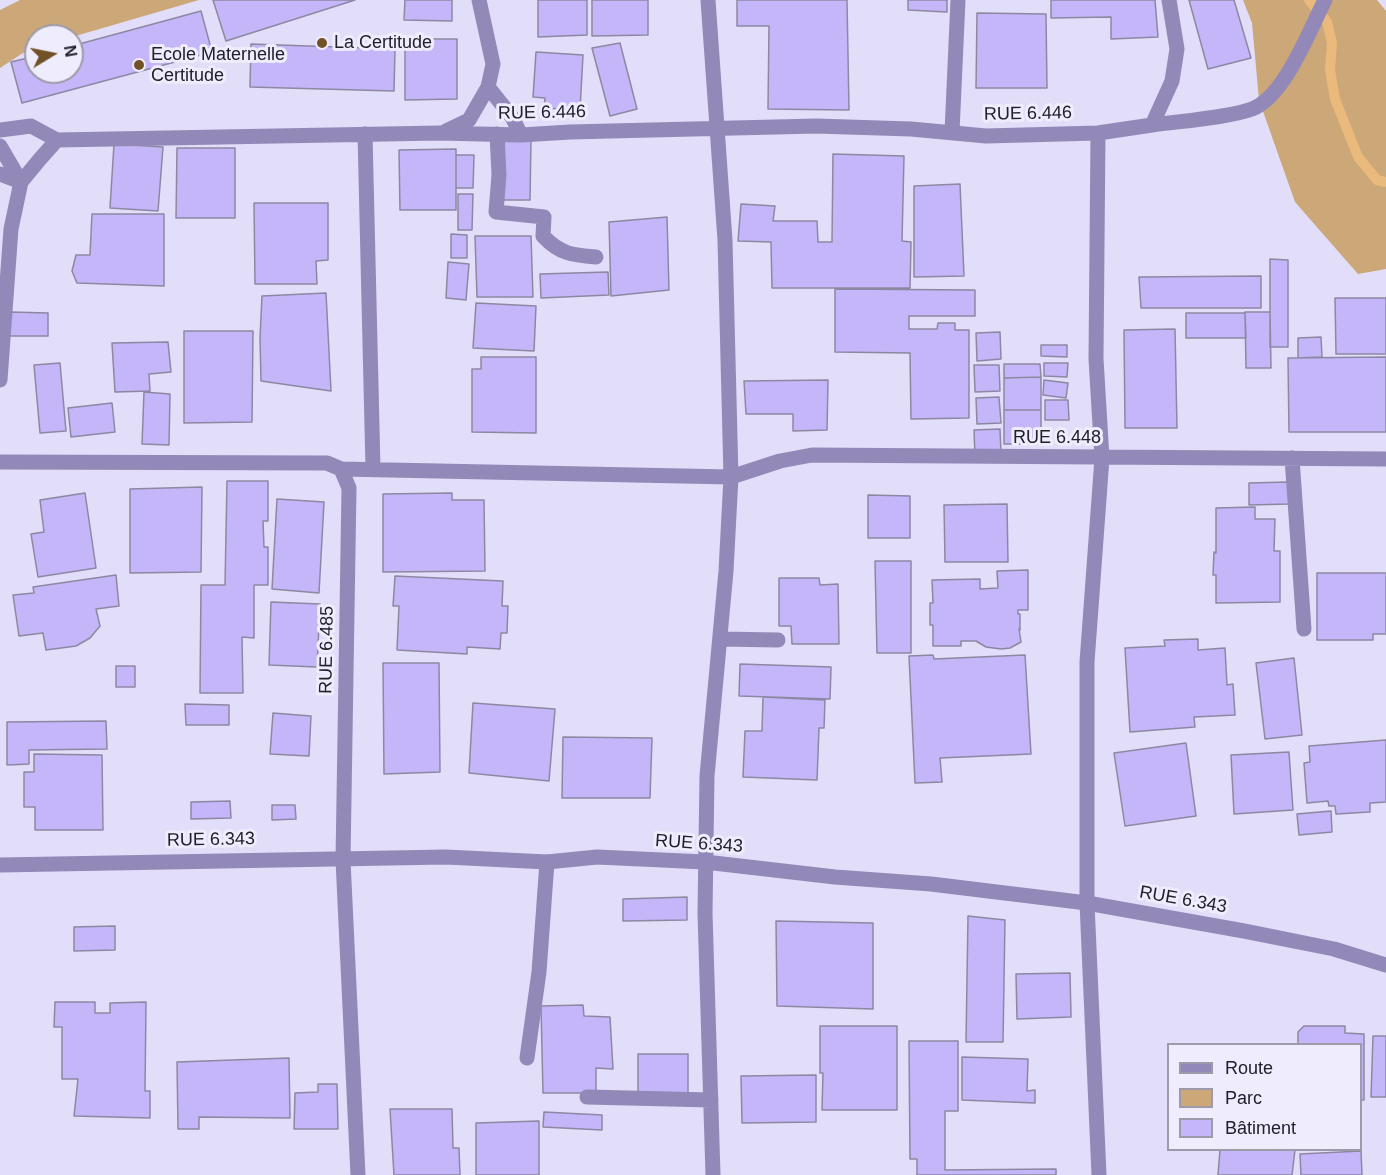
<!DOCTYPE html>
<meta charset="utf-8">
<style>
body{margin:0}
#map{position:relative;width:1386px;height:1175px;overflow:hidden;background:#e2ddf9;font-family:Helvetica,sans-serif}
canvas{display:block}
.legend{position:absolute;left:1167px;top:1043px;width:195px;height:108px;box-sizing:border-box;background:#efecfd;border:2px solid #9d9aa9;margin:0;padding:8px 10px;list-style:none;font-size:18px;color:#22202b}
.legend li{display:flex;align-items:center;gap:12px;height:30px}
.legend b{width:30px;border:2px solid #9d9aa9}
.north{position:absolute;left:24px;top:24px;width:60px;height:60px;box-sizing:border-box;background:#efecfd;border:2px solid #9d9aa9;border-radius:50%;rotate:80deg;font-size:16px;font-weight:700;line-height:24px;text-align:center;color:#22202b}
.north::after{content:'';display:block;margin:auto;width:21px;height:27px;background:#715227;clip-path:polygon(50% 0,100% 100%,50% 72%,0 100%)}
</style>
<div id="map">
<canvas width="1386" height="1175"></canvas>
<ul class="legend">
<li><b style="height:8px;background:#9389b8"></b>Route</li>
<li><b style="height:16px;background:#cca778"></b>Parc</li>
<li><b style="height:16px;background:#c5b6fa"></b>Bâtiment</li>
</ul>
<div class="north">N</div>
</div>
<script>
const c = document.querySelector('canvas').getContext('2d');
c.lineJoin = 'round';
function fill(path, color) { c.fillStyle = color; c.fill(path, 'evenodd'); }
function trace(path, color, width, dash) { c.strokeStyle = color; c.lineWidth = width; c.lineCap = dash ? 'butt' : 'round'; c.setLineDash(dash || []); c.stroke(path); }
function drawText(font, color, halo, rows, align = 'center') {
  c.font = font + ' Helvetica,sans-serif'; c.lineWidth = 6; c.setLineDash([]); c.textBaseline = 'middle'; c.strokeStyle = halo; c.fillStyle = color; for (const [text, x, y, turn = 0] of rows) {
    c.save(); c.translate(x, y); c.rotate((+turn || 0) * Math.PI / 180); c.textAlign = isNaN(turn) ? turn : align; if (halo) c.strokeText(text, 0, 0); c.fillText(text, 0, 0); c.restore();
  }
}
fill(new Path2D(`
 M20,0H199L72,37L36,36V48L29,49L0,68V10Z
 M1243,0H1377L1386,11V269L1358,274L1295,202L1259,100L1252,23Z`), '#cca778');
trace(new Path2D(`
 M1309,0L1327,22L1332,43L1330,70L1335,99L1358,157L1377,180L1386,182`), '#e9ba7b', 10);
const building = new Path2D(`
 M213,0H355L226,41Z
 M405,0H452V21L404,20Z
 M538,0H587V35L538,37Z
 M592,0H648V35L592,36Z
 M737,0H847L849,110L768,109L769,26H737Z
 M908,0H947V12L908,10Z
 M1051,0H1155L1158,37L1111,39V17L1051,18Z
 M1189,0H1234L1251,58L1208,69Z
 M201,11L212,52L22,103L11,62L36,56V72H72V46Z
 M977,13L1046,14L1047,88H976Z
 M405,39H457V99L405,100Z
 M620,43L637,109L610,116L592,48Z
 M251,44L395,49L394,91L250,87Z
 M536,52L583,55L580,110L544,108L545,98L533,97Z
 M504,139H531L530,200H503Z
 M114,144L163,147L158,211L110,208Z
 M177,148H235V218H176Z
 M456,149V210H400L399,150Z
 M833,154L904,156L902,241L911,242L910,288H772L771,242L738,241L741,204L775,206L773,221H817L818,242H832Z
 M456,155H474L473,188H456Z
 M960,184L964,276L914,277V186Z
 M458,194H473L472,230H458Z
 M254,203H328V260L316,261L317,284H255Z
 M92,214H164V286L77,283L72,271L76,255H90Z
 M667,217L669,290L611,296L609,222Z
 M451,234L467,235V258H451Z
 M475,236H531L533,297H477Z
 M1270,259L1288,260V347H1270Z
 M448,262L469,264L466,300L446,298Z
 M608,272L609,295L541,298L540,274Z
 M1261,276V308H1141L1139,277Z
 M835,289L975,290V316H909V329H937L938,323H955V330H969V418L911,419L910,353L835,352Z
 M326,293L331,391L261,381L260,338L262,296Z
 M1335,298H1386V354H1336Z
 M476,303L536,306L534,351L473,348Z
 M10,312L48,313V336H9Z
 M1245,312H1270L1271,368H1246Z
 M1186,313H1245L1246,338H1186Z
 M1175,329L1177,428H1125L1124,330Z
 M184,331H253L252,422L184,423Z
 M1000,332L1001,359L977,361L976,333Z
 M1321,337L1322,357L1298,358V338Z
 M168,342L171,372L149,374L150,391L115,392L112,343Z
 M1041,345H1067V357L1041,356Z
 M481,357H536V433L472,432V369H481Z
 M1386,357V432H1289L1288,358Z
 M60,363L66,431L40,433L34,365Z
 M1044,363H1068L1067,377L1044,376Z
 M1004,364H1040L1041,377L1004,378Z
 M974,365H999L1000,391L975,392Z
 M1041,377V410H1004V378Z
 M828,380L827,430L793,431V414H746L744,381Z
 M1044,380L1068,383L1066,398L1043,395Z
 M144,392L170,394L169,445L142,444Z
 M999,397L1001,423L977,424L976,398Z
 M1045,400H1068L1069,420H1045Z
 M112,403L115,432L71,437L68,408Z
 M1004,410H1041V444H1004Z
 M1000,429L1001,454L975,455L974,430Z
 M227,481H268V521H263L264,547H268V585H254V638L242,637L243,693H200L201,585H225Z
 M1288,482L1289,504L1249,505V483Z
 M202,487L201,572L130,573V489Z
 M85,493L96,568L38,577L31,534L44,532L40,500Z
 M452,493V500H484L485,571L383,572V494Z
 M868,495L910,496V538H868Z
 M277,499L324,502L319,593L272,589Z
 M1007,504L1008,562H945L944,505Z
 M1255,507V519H1275L1274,551H1280V602L1216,603V575H1213L1214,552L1216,553V508Z
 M875,561H911V653H877Z
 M1028,570V610H1018V614H1020V630L1019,629L1021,642L1010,648L1001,649L986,647L976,641H961V646H933V625H930V603H933L932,580L980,579V589L998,588L997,571Z
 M1317,573H1386V634H1373V640H1317Z
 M116,575L119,606L96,609L100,626L90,638L76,646L46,650L43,633L19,636L13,595L34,593L33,587Z
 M395,576L503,581L502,606H508L507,633H501L500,649L467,647V654L397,650L399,606H393Z
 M779,578H819L820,585L838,584L839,644H792L791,626H779Z
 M271,602L320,604L317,667L269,665Z
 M1198,639V650L1225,648L1227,685L1233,684L1235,715L1194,717L1195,727L1130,732L1125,648L1165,646L1164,640Z
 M933,655L934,659L1025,655L1031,754L940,758L942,782L915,783L909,656Z
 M1294,658L1302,735L1265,739L1256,663Z
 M383,663H439L440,772L384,774Z
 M740,664L831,667L830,699L739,696Z
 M116,666H135V687H116Z
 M763,697L825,700L824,728H819L817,780L743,777L745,731H762Z
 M473,703L555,709L549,781L469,773Z
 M185,704L229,705V725H186Z
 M273,713L311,716L309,756L270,754Z
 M106,721L107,749L29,750V764L7,765V722Z
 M563,737L652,738L650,798H562Z
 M1386,740V802L1370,803V812L1336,814L1335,806H1329L1328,801L1307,803L1304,763L1310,762L1309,746Z
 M1186,743L1196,816L1125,826L1114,753Z
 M1289,752L1293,810L1234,814L1231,755Z
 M34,754L102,755L103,830H35V807H24V772H34Z
 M230,801L231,818L191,819V802Z
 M272,805H295L296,819L272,820Z
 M1331,811L1332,832L1299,835L1297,814Z
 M687,897V920L623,921V899Z
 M968,916L1005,920L1003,1042H966Z
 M776,921L873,923V1009L777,1006Z
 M115,926V950L74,951V927Z
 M1070,973L1071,1017L1017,1019L1016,974Z
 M55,1002H95V1013H110V1003L146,1002L145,1091H150V1118L74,1116L78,1079H62V1027H54Z
 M583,1005L584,1016L610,1017L613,1069L596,1068V1093H543L541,1006Z
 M820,1026H897V1110H822L823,1073H820Z
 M1304,1026H1345V1033L1364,1034V1100H1360V1044H1298V1032Z
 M1373,1036H1386V1097H1371Z
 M909,1041H958V1111H945V1170L1056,1169V1175H917V1159H910Z
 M638,1054H688V1095L638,1096Z
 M962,1057L1028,1059L1027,1091L1035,1090V1103L962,1100Z
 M289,1058L290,1118L199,1117V1129H178L177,1062Z
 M816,1075V1122L742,1123L741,1076Z
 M318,1084H337L338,1129H294L295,1093L318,1092Z
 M390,1109H452L453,1148H459L460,1175H394Z
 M544,1112L602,1115V1130L543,1127Z
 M539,1121V1175H476V1123Z
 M1220,1150H1295L1292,1175H1218Z
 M1361,1151L1362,1175H1301L1300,1154Z`);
fill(building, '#c5b6fa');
trace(building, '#8d88a2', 1.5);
trace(new Path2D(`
 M708,0L725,240L731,477L726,571L707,776L705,913L713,1175
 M488,87L512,117L521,135
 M1152,125C1180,121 1227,118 1252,109C1285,96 1309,31 1325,0
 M0,130L31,126L57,140
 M446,131L469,120L488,87L493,64L479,0
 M952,132L958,0
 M1098,133L1096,359L1102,458L1087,662V903L1099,1175
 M365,134L373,469
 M497,134L499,175L496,212L544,217L543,236C560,254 572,255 596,257
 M0,146L21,182
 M0,174L21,182
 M0,380L11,229L21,182L40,159L57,140L440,133L521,135L570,132L816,126L911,129L986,136L1098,133L1152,125L1172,81L1177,49L1169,0
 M1292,458L1304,629
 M0,462L327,463L341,469L349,488L343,860L358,1175
 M341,469L731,477L780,461L812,455L1386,459
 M720,639L778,640
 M527,1058L539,972L547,862
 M587,1097L711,1100`), '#9389b8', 15);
trace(new Path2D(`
 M0,865L446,857L547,862L597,857L705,862L835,877L931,884L1087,903L1244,931L1334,949L1386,965`), '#9389b8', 15);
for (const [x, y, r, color] of [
 [322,43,6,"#715227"],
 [139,65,6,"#715227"]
]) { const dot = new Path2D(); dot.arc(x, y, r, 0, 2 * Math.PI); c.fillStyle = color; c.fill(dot); trace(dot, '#efecfd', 2); }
drawText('18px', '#22202b', '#efecfd', [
 ["La Certitude",334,43],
 ["Ecole Maternelle",151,55],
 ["Certitude",151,76]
], 'left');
drawText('18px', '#22202b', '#efecfd', [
 ["RUE 6.446",542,113,-1],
 ["RUE 6.446",1028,114,-1],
 ["RUE 6.448",1057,438],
 ["RUE 6.485",327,650,-89],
 ["RUE 6.343",211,840,-1],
 ["RUE 6.343",699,844,4],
 ["RUE 6.343",1183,900,10]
]);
</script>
